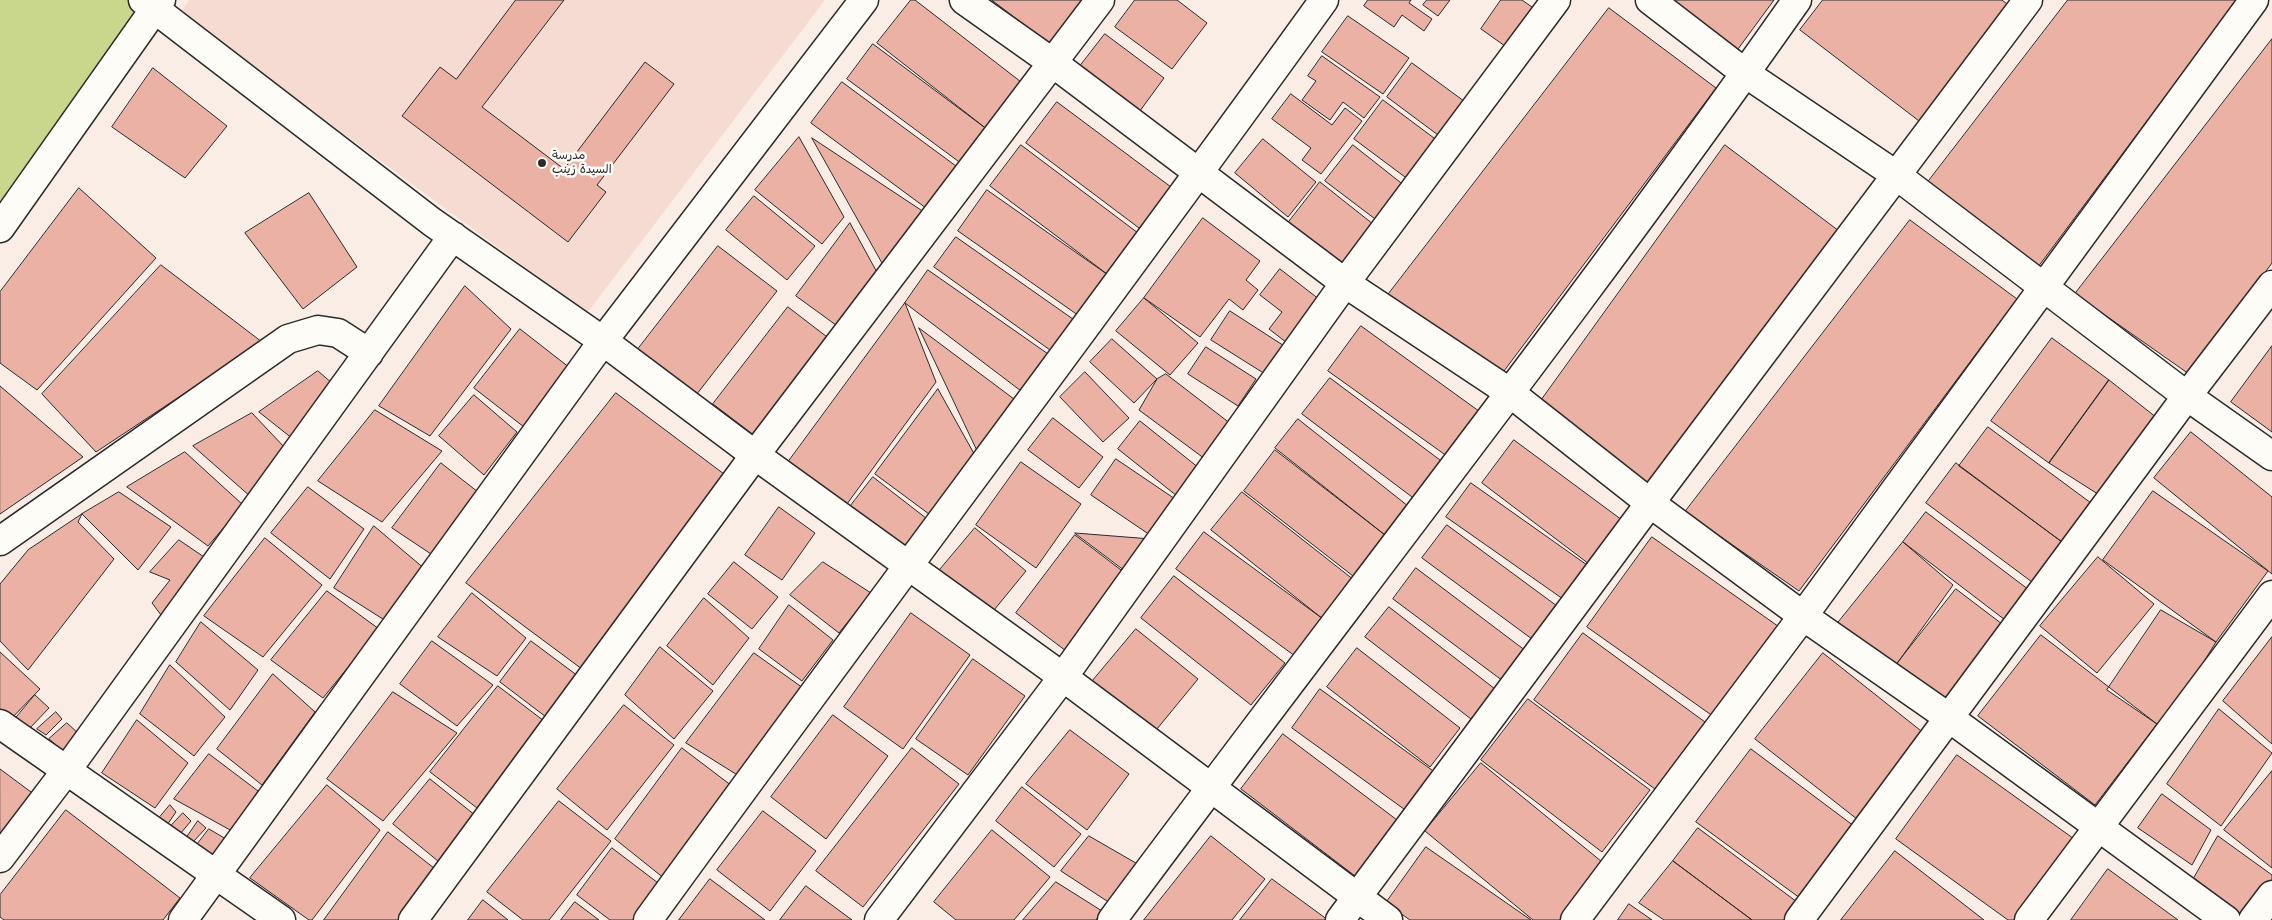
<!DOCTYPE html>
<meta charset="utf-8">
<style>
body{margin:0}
canvas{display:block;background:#f9ede6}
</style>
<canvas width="2272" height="920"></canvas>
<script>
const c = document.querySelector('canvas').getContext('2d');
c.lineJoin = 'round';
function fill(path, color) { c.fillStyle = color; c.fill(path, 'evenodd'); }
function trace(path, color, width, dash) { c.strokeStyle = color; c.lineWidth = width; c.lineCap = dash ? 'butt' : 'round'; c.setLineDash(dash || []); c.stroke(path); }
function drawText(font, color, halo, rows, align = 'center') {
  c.font = font + ' "Playpen Sans","Playpen Sans Arabic",sans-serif'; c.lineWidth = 5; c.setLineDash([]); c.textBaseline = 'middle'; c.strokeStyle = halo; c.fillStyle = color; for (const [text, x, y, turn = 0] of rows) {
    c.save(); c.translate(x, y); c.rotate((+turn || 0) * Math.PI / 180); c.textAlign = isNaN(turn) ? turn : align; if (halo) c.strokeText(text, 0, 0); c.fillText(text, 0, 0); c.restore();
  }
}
fill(new Path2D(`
 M189,0H825L587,313L180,13Z`), '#f5dbd2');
fill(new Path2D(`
 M0,0H143L155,9L0,223Z`), '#c8d78b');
const building = new Path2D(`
 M516,0H564L482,107L564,169L645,62L674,84L597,185L606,192L568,242L402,116L440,67L456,79Z
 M911,0H915L1025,85L988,130L877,43Z
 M992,0H1091L1061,52Z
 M1135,0H1177L1207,23L1172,69L1115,27Z
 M1368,0H1411L1409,3L1432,19L1424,31L1402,15L1394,27L1364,6Z
 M1427,0H1450L1438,16L1423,5Z
 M1501,0H1522L1539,12L1512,51L1481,29Z
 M1667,0H1774L1738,49Z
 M1823,0H2002L2012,8L1923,124L1800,30Z
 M2068,0H2237L2035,271L1921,191Z
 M1609,8L1716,88L1498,379L1384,300Z
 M1348,16L1409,58L1383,94L1322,52Z
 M1105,34L1164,78L1134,119L1074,74Z
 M2272,39V263L2189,374L2075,294Z
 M873,44L988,130L962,164L847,79Z
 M1322,56L1380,97L1364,118L1343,102L1330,120L1302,100L1316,81L1308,76Z
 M1412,63L1468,104L1442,138L1387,97Z
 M153,68L227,126L185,178L112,127Z
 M842,82L960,169L930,211L811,123Z
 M1291,94L1332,125L1345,108L1362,121L1321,174L1302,160L1311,148L1272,119Z
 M1383,100L1442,144L1413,183L1354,139Z
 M1057,102L1175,190L1143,231L1026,143Z
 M799,137L844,217L822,244L755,190Z
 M812,138L927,214L888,273Z
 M1263,139L1316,182L1288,217L1235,173Z
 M1021,145L1142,236L1111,277L990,186Z
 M1353,145L1410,190L1383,225L1325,181Z
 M1725,145L1839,231L1649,489L1535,409Z
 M1320,182L1378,228L1345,269L1288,223Z
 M79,188L156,258L37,390L0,363V292Z
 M987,190L1111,277L1082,318L958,231Z
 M309,193L357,267L303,309L245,233Z
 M754,196L815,246L787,280L726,230Z
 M1203,218L1260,261L1246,280L1258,290L1243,310L1229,299L1200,337L1144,298Z
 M1910,220L2017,299L1799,591L1685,512Z
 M850,223L879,276L840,328L796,296Z
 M956,237L1080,324L1057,355L934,267Z
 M718,246L777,291L693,399L635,353Z
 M161,265L262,342L96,452L42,394Z
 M1280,269L1324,303L1291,346L1269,329L1282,312L1260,295Z
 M928,270L1051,356L1025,394L905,303Z
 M465,286L511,329L430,436L379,406Z
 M1144,298L1198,343L1170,375L1116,331Z
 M905,303L936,382L844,508L786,465Z
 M788,307L831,340L755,436L713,404Z
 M1230,311L1292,351L1273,379L1211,340Z
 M1361,326L1483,414L1451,459L1328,371Z
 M919,328L1018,402L979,454Z
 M520,329L570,368L524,427L474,388Z
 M2052,338L2109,380L2049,463L1991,421Z
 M1112,339L1157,379L1134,403L1090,362Z
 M2272,346V432L2231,402Z
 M1206,347L1256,379L1238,406L1188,374Z
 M318,371L333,384L293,439L259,412Z
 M1085,372L1129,418L1103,442L1060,397Z
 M1166,374L1231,424L1205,459L1139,410L1157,379Z
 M1330,378L1444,463L1416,500L1302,414Z
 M2109,380L2157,418L2101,496L2049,463Z
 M0,386L83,457L0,514Z
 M938,389L977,459L933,517L875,474Z
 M616,393L728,477L586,672L466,583Z
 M474,395L517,432L484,475L439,436Z
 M375,410L442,451L382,522L318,481Z
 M252,413L286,449L251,497L193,446Z
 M1053,418L1103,457L1079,488L1028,450Z
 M1298,419L1408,506L1385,535L1275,448Z
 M1140,421L1199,468L1177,496L1118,449Z
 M1988,427L2091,503L2062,542L1959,466Z
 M2191,432L2272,497V574L2154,478Z
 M1514,440L1626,523L1593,567L1482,483Z
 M1275,450L1385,535L1353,576L1244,491Z
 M185,452L243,505L208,546L127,487Z
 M1116,459L1178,501L1153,537L1091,495Z
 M1021,462L1081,504L1036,568L976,525Z
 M441,463L478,492L431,554L392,528Z
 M1956,463L2062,542L2032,582L1926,503Z
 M873,477L931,522L907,552L849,508Z
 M1471,483L1587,565L1563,599L1446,517Z
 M308,487L364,529L330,579L271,533Z
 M2153,491L2268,571L2216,642L2103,560Z
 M119,492L171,527L138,570L82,514Z
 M1242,492L1354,580L1323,619L1211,530Z
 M779,507L815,533L782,580L745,555Z
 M1926,512L2033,593L2009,623L1903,542Z
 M82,514L78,522L114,559L28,670L0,641V584L28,550Z
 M1447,525L1557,606L1532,639L1422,558Z
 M374,526L426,570L386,621L334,588Z
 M975,528L1026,571L990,615L938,572Z
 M1204,532L1323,619L1295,656L1176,569Z
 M1075,533L1151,539L1127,572Z
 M1075,535L1125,573L1066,651L1016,613Z
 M1652,537L1782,629L1717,719L1587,627Z
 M265,538L322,585L263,657L204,616Z
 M179,540L204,557L164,619L152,603L170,580L150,572Z
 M1903,542L1953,585L1896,665L1837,624Z
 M2098,557L2154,604L2097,673L2040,626Z
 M734,562L778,597L752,629L708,594Z
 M823,562L871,593L839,633L790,595Z
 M1416,568L1526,651L1503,681L1393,599Z
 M1174,576L1285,663L1251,705L1141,618Z
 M1956,589L2006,627L1947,705L1896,665Z
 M327,591L379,629L323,698L271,660Z
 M472,593L526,638L497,676L438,637Z
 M704,598L749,638L713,685L667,646Z
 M789,605L833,640L802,681L759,649Z
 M1389,607L1495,689L1471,719L1365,637Z
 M2161,610L2216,642L2164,726L2157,724L2107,690Z
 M911,613L970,655L903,749L844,707Z
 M201,622L258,670L230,710L176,662Z
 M1136,629L1198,679L1152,735L1090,684Z
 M1583,633L1705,722L1655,789L1534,700Z
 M2041,635L2157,724L2095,805L1978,716Z
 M2272,637V744L2223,701Z
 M432,641L493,685L457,726L400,684Z
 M531,641L582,679L550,720L500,682Z
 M660,647L713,691L674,739L625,695Z
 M1357,648L1460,728L1430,767L1327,687Z
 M0,652L40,689L5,725L0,720Z
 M754,653L803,688L739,776L686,743Z
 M1823,653L1930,738L1862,823L1755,739Z
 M973,659L1025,696L968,775L916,739Z
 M170,665L225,717L194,756L140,714Z
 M273,674L315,712L262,785L217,749Z
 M498,686L548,724L481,811L430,772Z
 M1320,689L1436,773L1408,812L1292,728Z
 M393,692L457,733L383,821L327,779Z
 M35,695L49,708L29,729L15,719Z
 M1528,699L1650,790L1602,852L1481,760Z
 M624,705L674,745L607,830L557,789Z
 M2219,709L2272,753L2221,826L2167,784Z
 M56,712L62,719L46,735L37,729Z
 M833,715L888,756L826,839L771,797Z
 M137,720L188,763L155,808L102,773Z
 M67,723L79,734L63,751L49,739Z
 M1070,730L1129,774L1087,830L1026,784Z
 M1283,734L1401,823L1359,879L1241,789Z
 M682,748L732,786L665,879L615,839Z
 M912,748L959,784L863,907L816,871Z
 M1751,749L1858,829L1804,901L1696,822Z
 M209,754L258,791L232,831L174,799Z
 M1957,755L2077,841L2020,920H2008L1896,839Z
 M1481,763L1607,866L1562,920H1533L1425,831Z
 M0,769L35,795L0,840Z
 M2272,771V868L2224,830Z
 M430,779L481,820L444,866L393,824Z
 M327,785L380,830L312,920H309L250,878Z
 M1022,787L1081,834L1054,867L996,821Z
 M2162,794L2211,830L2192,865L2138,828Z
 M559,801L611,841L549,920H523L487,892Z
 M170,805L176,812L167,825L160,817Z
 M66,810L180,898L163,920H4L0,917V895Z
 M763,811L816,851L770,911L717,870Z
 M183,813L191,821L180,834L171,826Z
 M198,821L206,828L193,842L187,837Z
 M1698,828L1801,905L1789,920H1752L1673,861Z
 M209,829L226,839L210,858L196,846Z
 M992,830L1050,877L1014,920H956L934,902Z
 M388,832L439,872L404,920H324Z
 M1089,836L1141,866L1113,905L1061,871Z
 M1211,836L1265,879L1232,920H1144Z
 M2218,836L2272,875V885L2246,920L2194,878Z
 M1426,847L1531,920H1410L1386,903Z
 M612,848L662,886L636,920H610L577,895Z
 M1895,851L1984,920H1841Z
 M1673,861L1752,920H1664L1639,903Z
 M2108,869L2178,920H2071Z
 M710,879L765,920H679Z
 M1272,879L1328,920H1240Z
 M1056,882L1102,911L1096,920H1023Z
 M806,886L852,920H780Z
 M483,900L508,920H468Z
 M575,902L599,920H561Z
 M1629,904L1652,920H1618Z`);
fill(building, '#ebb1a4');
trace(building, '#2b2b2b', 1);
const minor = new Path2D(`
 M143,0L432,222L603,341L755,455L1063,677L1388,920
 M964,0L1053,63L1345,283L1509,392L1650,503L1803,616L1948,717L2226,920
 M1650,0L1745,73L1896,175L2187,396L2272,456
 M0,228L161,0
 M0,541L288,339L318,330L338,333L369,353
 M0,724L281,920
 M0,858L66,771L453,236
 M183,920L603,341L864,0
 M413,920L755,455L1100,0
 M648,920C871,612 1102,309 1324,0
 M879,920L1063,677L1345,283L1556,0
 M1112,920C1340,613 1577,313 1797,0
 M1340,920L1650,503L2028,0
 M1575,920L1803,616L2254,0
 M1799,920L2187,396L2272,285
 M2029,920L2272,595
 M2253,920L2272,895`);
trace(minor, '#2b2b2b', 31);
trace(minor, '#fdfcf7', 28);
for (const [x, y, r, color] of [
 [542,163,5,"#2b2b2b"]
]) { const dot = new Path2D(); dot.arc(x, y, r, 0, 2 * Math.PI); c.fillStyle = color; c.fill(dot); trace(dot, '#fdfcf7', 2); }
drawText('12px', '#2b2b2b', '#fdfcf7', [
 ["مدرسة",552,156],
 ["السيدة زينب",552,170]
], 'left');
</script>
